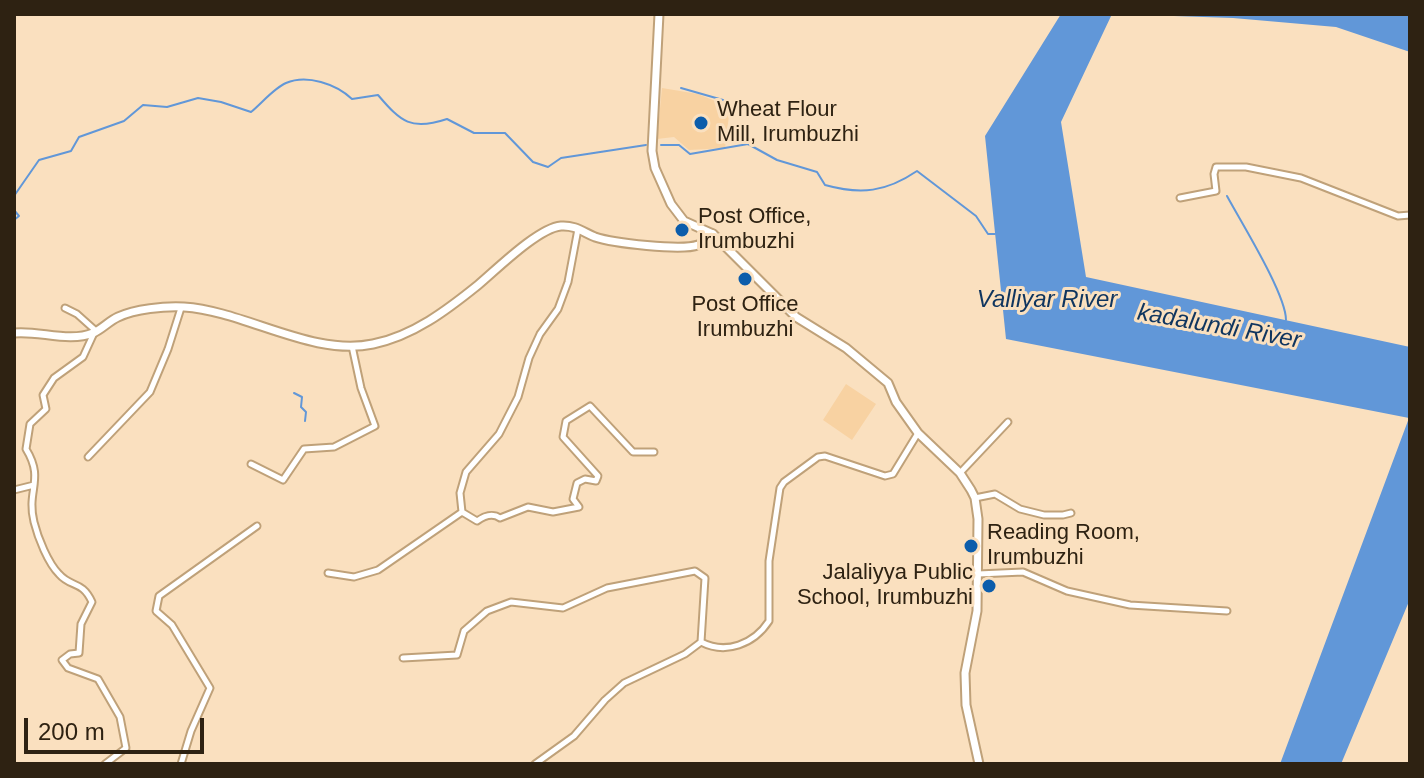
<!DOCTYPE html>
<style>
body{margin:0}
#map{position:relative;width:1424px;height:778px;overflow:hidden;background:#fae0bf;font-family:Arial,sans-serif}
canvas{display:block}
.frame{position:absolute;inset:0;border:16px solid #2e2212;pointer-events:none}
.scale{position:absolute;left:24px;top:718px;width:180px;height:36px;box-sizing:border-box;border:4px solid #2e2212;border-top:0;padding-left:10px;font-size:24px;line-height:28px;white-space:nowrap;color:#2e2212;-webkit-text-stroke:6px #fae0bf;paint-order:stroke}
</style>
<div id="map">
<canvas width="1424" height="778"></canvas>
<div class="frame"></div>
<div class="scale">200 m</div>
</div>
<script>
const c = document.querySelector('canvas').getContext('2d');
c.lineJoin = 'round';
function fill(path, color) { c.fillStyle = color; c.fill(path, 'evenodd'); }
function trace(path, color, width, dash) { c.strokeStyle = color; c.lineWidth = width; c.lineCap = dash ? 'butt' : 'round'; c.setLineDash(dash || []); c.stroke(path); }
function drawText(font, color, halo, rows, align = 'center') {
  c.font = font + ' Arial,sans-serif'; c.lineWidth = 6; c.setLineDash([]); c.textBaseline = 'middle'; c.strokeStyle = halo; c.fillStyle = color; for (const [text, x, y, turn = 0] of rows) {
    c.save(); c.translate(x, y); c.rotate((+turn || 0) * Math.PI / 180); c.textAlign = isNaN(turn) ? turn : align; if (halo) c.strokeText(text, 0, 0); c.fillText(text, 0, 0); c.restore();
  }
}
fill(new Path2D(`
 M662,88L698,94L730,107L725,148L689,150L674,137L657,139Z
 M846,384L876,404L852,440L823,420Z`), '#f8d2a2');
fill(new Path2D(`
 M1061,14H1112L1061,122L1086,277L1410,347V599L1341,764H1280L1409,418L1006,339L985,136Z
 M1115,14H1410V52L1336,27L1233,18Z`), '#6197d8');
trace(new Path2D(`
 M681,88L730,102
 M661,145H679L690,154L748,144L777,160L817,172L825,185C861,195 886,192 917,171L976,216L988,234H995
 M14,196L39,160L71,151L79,137L124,121L143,105L167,107L198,98L221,102L251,112C261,104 274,88 286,83C307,74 336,84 352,99L378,95C401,122 411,131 447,119L474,133H505L533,162L548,167L561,158L646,145
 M1227,196C1241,222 1286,294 1286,320
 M14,210L19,216L14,220
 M294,393L302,397L301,407L306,412L305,421`), '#6197d8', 2);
const minor = new Path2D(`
 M1180,198L1216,191L1214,174L1216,167H1246L1301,178L1398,216L1410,215
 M578,229L568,282L558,309L540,334L529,358L518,397L499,434L466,472L460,493L462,512L477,521C484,516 493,513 500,518L528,507L553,512L579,507L573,499L577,483L585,479L596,481L598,476L563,437L566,421L590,406L633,452H654
 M65,308L77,314L96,331
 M94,333L83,357L54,378L43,395L46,409L30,424L26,449C45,480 26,490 34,522C38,538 48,563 59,574C71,588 82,580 92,602L81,624L79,653L70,654L62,660L68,668L98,679L120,717L126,748L105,764
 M88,457L150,392L168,349L181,308
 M251,464L283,480L304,449L334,447L375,426L361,388L352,346
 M960,473L1008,422
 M14,490L34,485
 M975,498L995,494L1020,509L1044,515H1063L1071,513
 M328,573L354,577L378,570L462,512
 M978,574L1023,572L1067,591L1130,605L1227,611
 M403,658L457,655L464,631L487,611L511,602L563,608L607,588L695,571L705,578L701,642C726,655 754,644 769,621V561L780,488L784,482L818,457L825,456L885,476L893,474L918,433
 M181,764L191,731L210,688L172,625L156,611L159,596L257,526
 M535,764L574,736L605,700L624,683L685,654L701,642`);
const secondary = new Path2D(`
 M14,333C38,330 69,343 93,333C101,330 109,321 118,317C135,309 164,306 184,307C245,311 312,357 373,344C413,336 447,310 478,285C496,270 538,228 561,226C575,225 583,232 595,237C613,243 681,251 698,245C703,243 708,237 713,234`);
const primary = new Path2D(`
 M659,14L652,151L655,168L671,204L684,221L713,234L796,317L846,348L888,383L896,402L918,433L960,473L971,490L975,498L978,519L977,611L965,673L966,705L979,764`);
trace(minor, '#bfa179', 9);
trace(secondary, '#bfa179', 11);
trace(primary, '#bfa179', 11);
trace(minor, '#fff', 5);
trace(secondary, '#fff', 7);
trace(primary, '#fff', 7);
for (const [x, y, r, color] of [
 [701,123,8,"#0c5dab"],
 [682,230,8,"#0c5dab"],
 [745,279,8,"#0c5dab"],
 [971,546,8,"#0c5dab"],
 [989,586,8,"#0c5dab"]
]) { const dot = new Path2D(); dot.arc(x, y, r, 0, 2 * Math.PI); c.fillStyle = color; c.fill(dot); trace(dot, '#fae0bf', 3); }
drawText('22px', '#2e2212', '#fae0bf', [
 ["Wheat Flour",717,110],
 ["Mill, Irumbuzhi",717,135],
 ["Post Office,",698,217],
 ["Irumbuzhi",698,242],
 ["Post Office",745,305,"center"],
 ["Irumbuzhi",745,330,"center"],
 ["Reading Room,",987,533],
 ["Irumbuzhi",987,558],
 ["Jalaliyya Public",973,573,"right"],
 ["School, Irumbuzhi",973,598,"right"]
], 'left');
drawText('italic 24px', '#0f355f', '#fae0bf', [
 ["Valliyar River",1047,300],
 ["kadalundi River",1219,327,10]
]);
</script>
